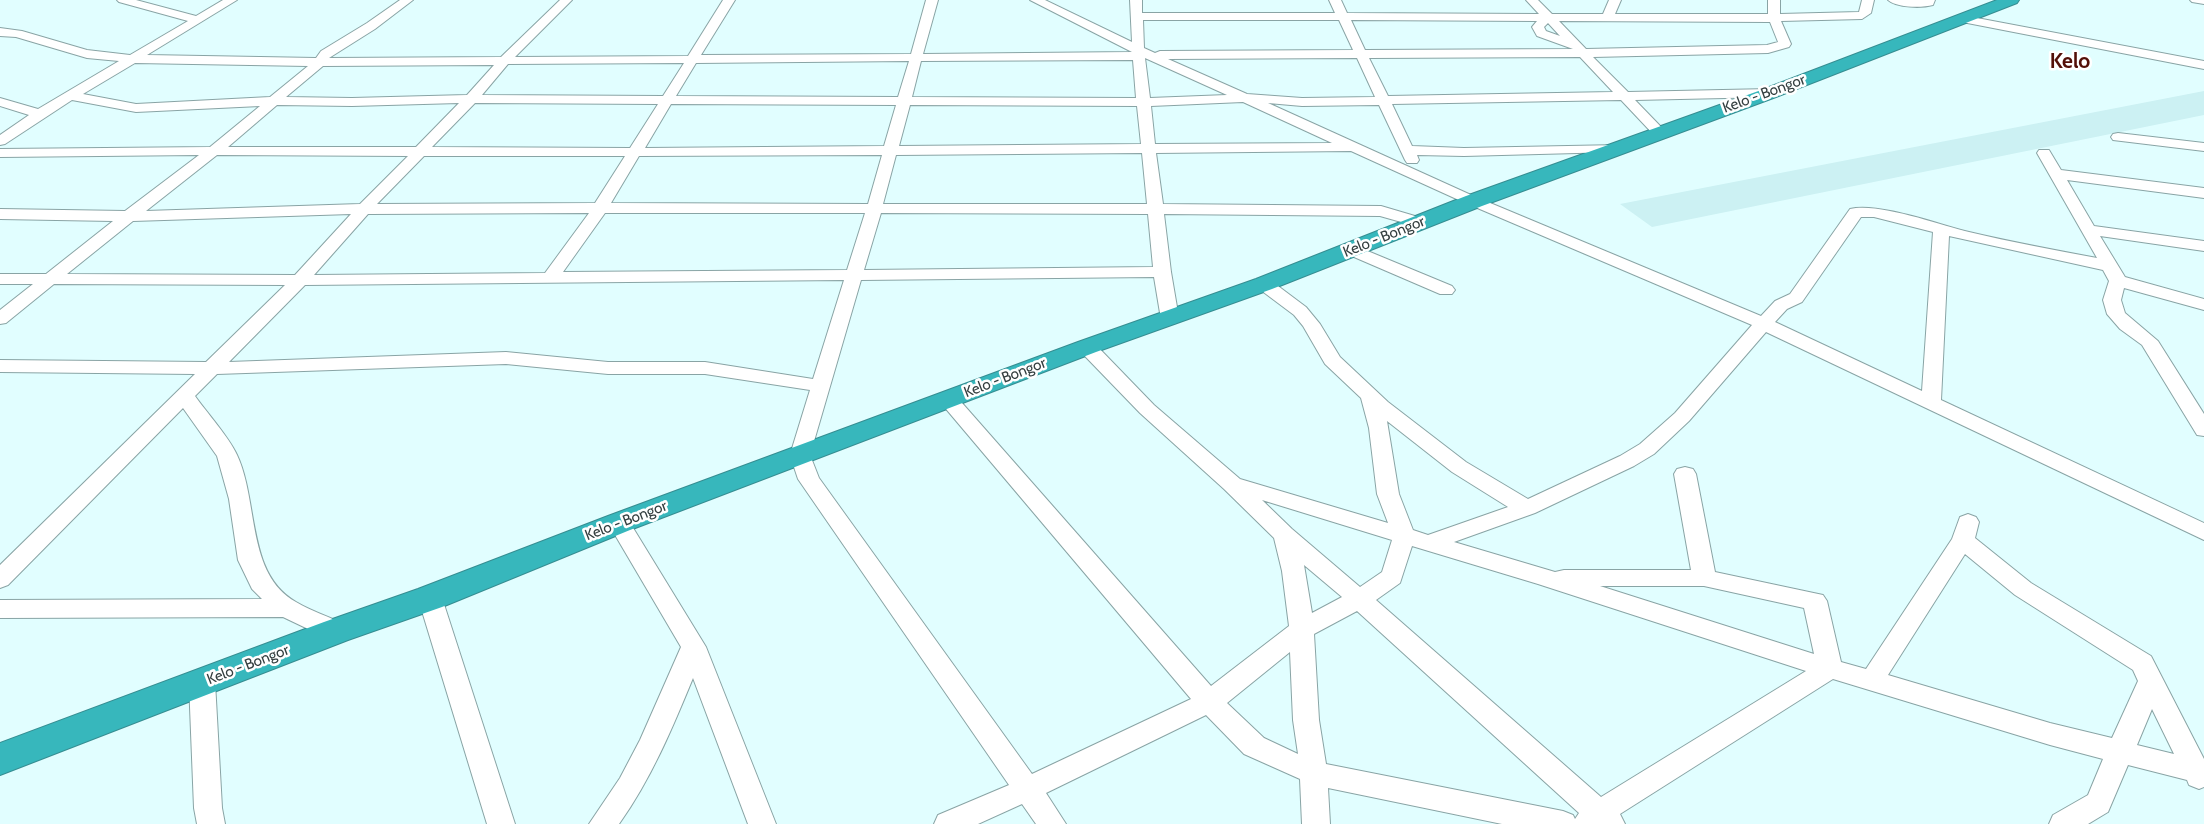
<!DOCTYPE html>
<style>
body{margin:0}
canvas{display:block;background:#e1feff}
</style>
<canvas width="2204" height="824"></canvas>
<script>
const c = document.querySelector('canvas').getContext('2d');
c.lineJoin = 'round';
function fill(path, color) { c.fillStyle = color; c.fill(path, 'evenodd'); }
function trace(path, color, width, dash) { c.strokeStyle = color; c.lineWidth = width; c.lineCap = dash ? 'butt' : 'round'; c.setLineDash(dash || []); c.stroke(path); }
function drawText(font, color, halo, rows, align = 'center') {
  c.font = font + ' Cabin,sans-serif'; c.lineWidth = 5; c.setLineDash([]); c.textBaseline = 'middle'; c.strokeStyle = halo; c.fillStyle = color; for (const [text, x, y, turn = 0] of rows) {
    c.save(); c.translate(x, y); c.rotate((+turn || 0) * Math.PI / 180); c.textAlign = isNaN(turn) ? turn : align; if (halo) c.strokeText(text, 0, 0); c.fillText(text, 0, 0); c.restore();
  }
}
fill(new Path2D(`
 M2204,91V115L1652,227L1620,204Z`), '#ccf1f3');
const minor = new Path2D(`
 M117,0H136L196,16L223,0H237L147,55L316,58L321,51L367,23L400,0H413L375,29L329,58L501,57L560,0H572L515,57L688,56L723,0H735L701,55L911,54L926,0H938L923,54L1132,52L1030,0H1045L1132,42L1130,0H1142V13H1335L1329,0H1341L1347,13L1539,14L1526,0H1538L1552,14H1603L1609,0H1621L1615,14H1768V0H1780V14L1859,12L1862,0H1874L1871,13L1862,19L1781,21L1791,44L1789,47L1768,53L1593,57L1628,92L1770,89L1777,93L1770,97L1635,100L1666,132L1659,136L1654,135L1621,100L1392,104L1412,146L1464,148L1620,145L1622,148L1620,151L1615,152L1464,156L1417,155L1419,160L1417,163H1407L1405,160L1379,105L1302,106L1268,103L1471,195L1761,316L1775,301L1790,294L1850,209C1878,202 1940,225 1969,232C2011,242 2054,250 2097,258L2037,153L2039,150H2049L2061,170L2204,188V198L2067,180L2094,226L2204,241V251L2100,236L2125,277L2204,299V310L2124,288L2121,300L2125,313L2158,341L2204,414V436L2197,435L2142,345L2120,329L2107,314L2103,300L2109,281L2103,270L1949,236L1941,400L2204,523V540L1766,332L1689,421L1654,454L1634,466L1535,513L1454,542L1555,572L1564,570H1691L1674,474L1677,469L1685,467L1693,469L1696,474L1715,572L1823,595L1827,601L1841,662L1866,669L1952,539L1960,517L1968,514L1976,517L1979,522L1975,538L2031,583L2151,656L2204,759V787L2199,789L2189,785L2187,780L2128,765L2108,812L2088,824H2049L2053,815L2088,795L2103,759L2050,745L1833,679L1620,814L1625,824H1502L1328,788L1330,824H1302L1300,779L1244,754L1206,715L1046,793L1066,824H1036L1022,804L978,824H934L938,815L1009,785L798,479L790,455L810,390L705,374H608L506,364L217,374L195,396C207,413 229,437 237,455C259,502 246,574 296,602C311,611 329,617 345,624L348,631L345,638L336,640L327,638L283,617L0,618V600L262,599L252,589L238,560L229,499L217,456L183,408L8,585L0,588V565L195,374L0,372V360L206,362L285,285L54,284L6,323L0,324V310L33,284H0V274H46L113,221L0,219V209L125,211L199,155L0,157V149L210,147L260,106L136,112L72,100L5,144L0,145V135L29,115L0,106V98L38,109L119,61L87,58L16,37L0,36V28L22,31L87,50L130,55L188,21L119,2ZM1143,20H1339L1353,50L1160,51L1155,53L1144,48ZM1351,20L1537,21L1532,27L1537,36L1573,49L1365,50ZM1559,21L1770,22L1778,42L1767,45L1586,49ZM1548,23L1560,36L1546,31L1544,27ZM1580,57L1613,92L1388,96L1369,58ZM1145,58L1227,95L1150,98ZM1357,58L1375,97L1302,98L1247,94L1168,59ZM1133,60L1136,98L912,97L921,61ZM909,61L898,97L676,96L696,63ZM135,63L308,66L270,97L136,104L83,94ZM684,63L663,96L482,95L508,64ZM494,65L467,95L352,98L286,97L323,66ZM1243,102L1332,143L1155,144L1151,106ZM459,103L416,147H228L277,105L352,106ZM475,103L658,104L630,148L432,147ZM671,104L896,105L884,146L645,148ZM910,105L1137,106L1141,144L899,146ZM1351,151L1461,201L1752,325L1675,413L1640,444L1620,456L1528,499L1466,462L1388,402L1340,357L1320,324L1306,307L1270,280H1258L1255,284L1258,288L1294,315L1303,326L1325,364L1361,398L1369,428L1377,494L1388,523L1240,479L1154,405L1094,343L1087,341L1080,343L1078,347L1080,351L1140,413L1224,489L1274,538L1282,571L1289,626L1211,686L955,395L948,393L941,395L938,399L941,403L1191,699L1032,774L819,478L810,455L861,280L1154,277L1161,319L1164,323L1170,324L1176,323L1179,319L1171,272L1164,214L1380,216L1419,227L1425,225L1427,222L1425,219L1381,206L1163,204L1156,153ZM1142,153L1147,204H883L896,155ZM217,155L408,156L360,204L146,211ZM882,155L868,204L611,203L639,156ZM424,156H625L595,203L377,204ZM589,213L545,273L314,275L368,214ZM605,213H865L847,270L563,272ZM881,213L1148,214L1153,267L864,270ZM351,214L295,275L67,274L133,221ZM1861,217H1874L1933,232L1922,391L1775,322L1787,309L1802,302ZM844,280L813,379L705,362H608L506,352L229,362L305,285ZM1387,421L1452,472L1508,507L1428,535L1413,530L1399,494ZM1262,500L1392,540L1382,572L1360,587L1292,529ZM1412,546L1538,584L1806,671L1601,797L1376,600L1400,583ZM1965,554L2015,595L2133,670L2138,681L2112,738L2050,723L1888,675ZM1304,565L1342,597L1312,613ZM1600,586H1704L1804,608L1814,654ZM1357,611L1579,813L1575,819L1573,815L1563,811L1326,764L1319,720L1314,634ZM1290,652L1293,720L1298,754L1264,738L1227,703ZM2152,709L2174,754L2137,745Z
 M1888,0H1935L1933,5C1922,8 1897,8 1888,0Z
 M2190,0H2204V4L2192,2Z
 M1961,15L2204,61V69L1957,21L1955,19Z
 M2118,133L2204,143V151L2113,140L2111,137L2113,134Z
 M1353,245L1452,286L1455,290L1452,294H1440L1347,254L1345,250L1347,246Z
 M619,515L627,518L706,647L776,824H748L693,678C672,729 651,779 619,824H589L620,778L640,740L681,647L608,523L611,518Z
 M430,589L438,592L442,598L515,824H487L418,598L422,592Z
 M202,672L211,675L215,682L222,808L225,824H197L194,808L189,682L193,675Z`);
const highway = new Path2D(`
 M1997,0H2019L2017,3L1776,97L1482,206L1272,289L1096,352L630,530L442,607L348,640L0,775V743L324,622L418,589L608,516L1078,342L1256,279L1466,196L1764,89Z`);
trace(minor, '#89a4a5', 2);
trace(highway, '#368d91', 2);
fill(minor, '#fff');
fill(highway, '#37b7bc');
drawText('15px', '#343f40', '#fff', [
 ["Kelo - Bongor",1764,94,-20],
 ["Kelo - Bongor",1384,237,-22],
 ["Kelo - Bongor",1005,378,-21],
 ["Kelo - Bongor",626,521,-21],
 ["Kelo - Bongor",248,665,-21]
]);
drawText('bold 21px', '#530f08', '#fff', [
 ["Kelo",2070,62]
]);
</script>
